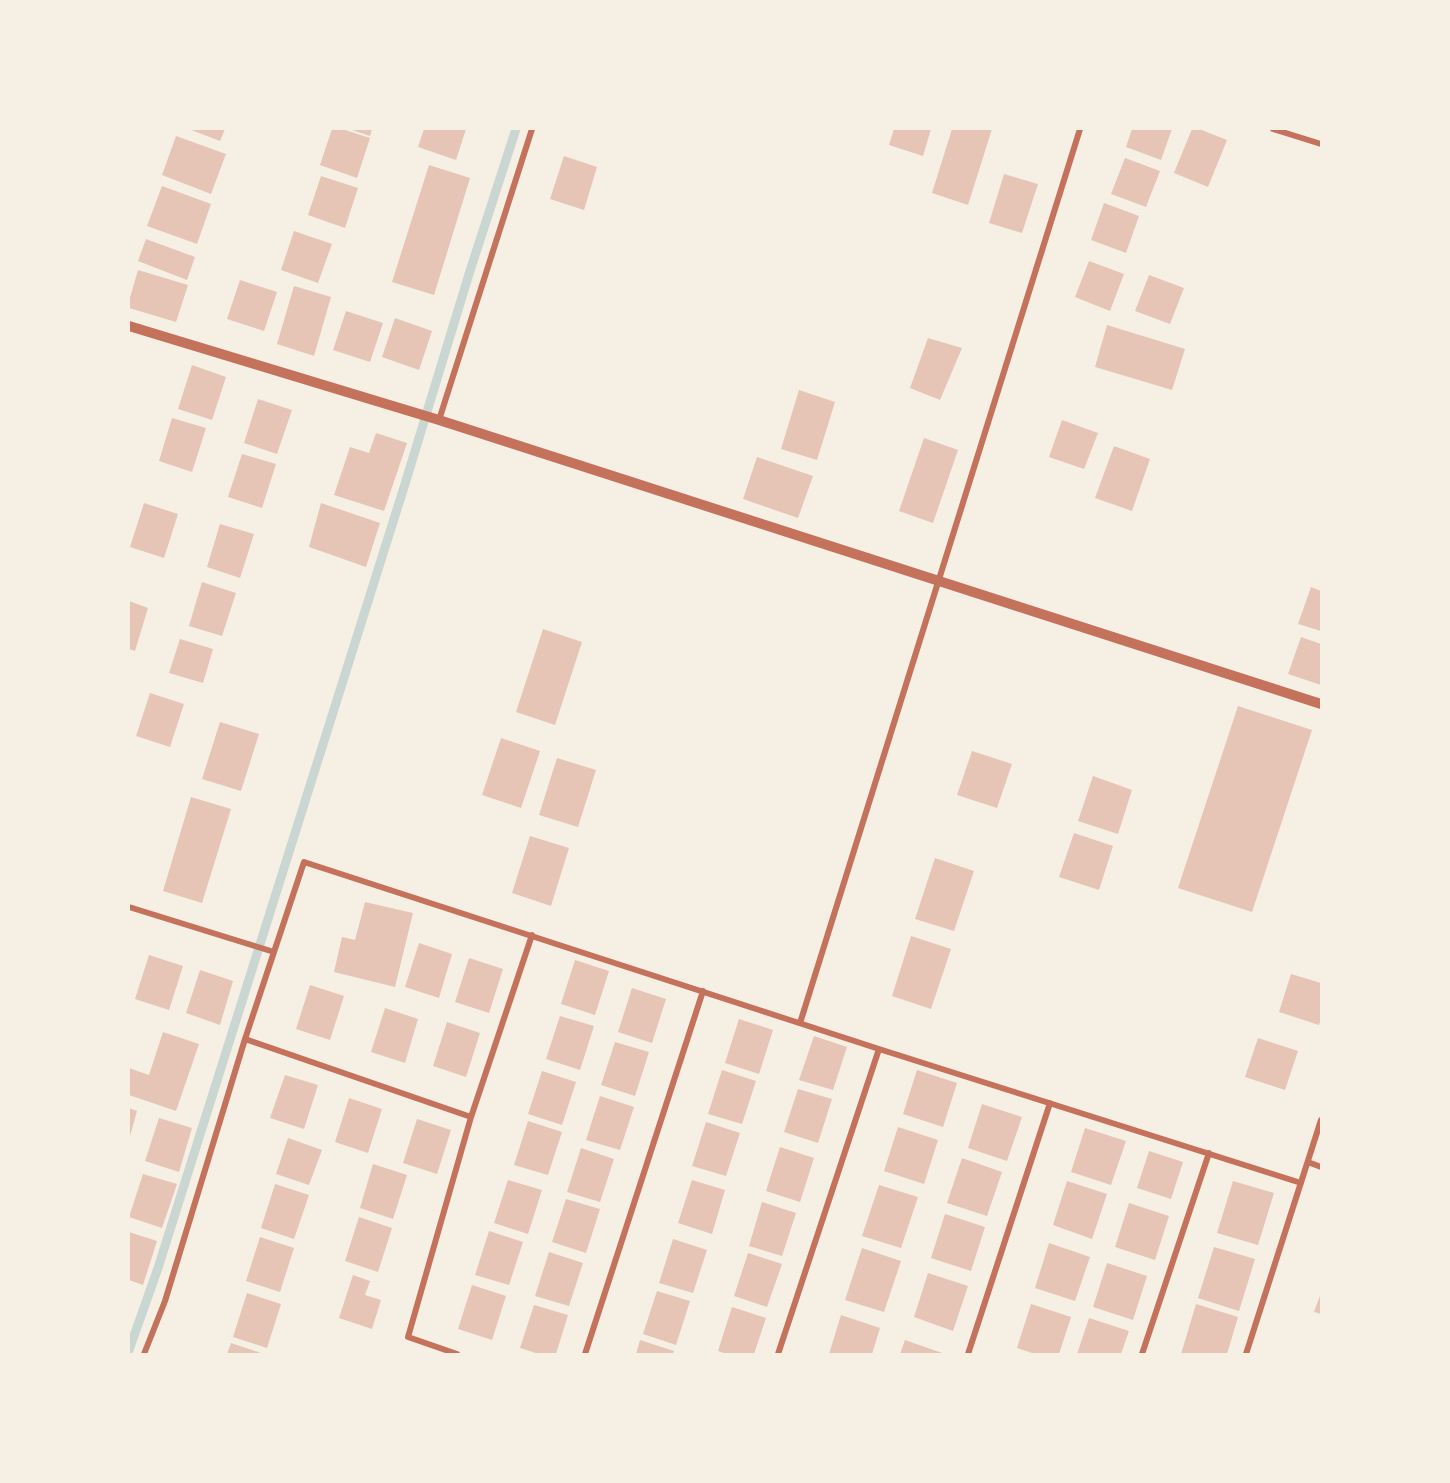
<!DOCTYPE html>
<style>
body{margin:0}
#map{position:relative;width:1450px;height:1483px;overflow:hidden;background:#f6efe4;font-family:"IBM Plex Sans",sans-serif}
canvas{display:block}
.frame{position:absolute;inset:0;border:130px solid #f6efe4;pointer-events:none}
</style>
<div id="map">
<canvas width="1450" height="1483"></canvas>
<div class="frame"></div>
</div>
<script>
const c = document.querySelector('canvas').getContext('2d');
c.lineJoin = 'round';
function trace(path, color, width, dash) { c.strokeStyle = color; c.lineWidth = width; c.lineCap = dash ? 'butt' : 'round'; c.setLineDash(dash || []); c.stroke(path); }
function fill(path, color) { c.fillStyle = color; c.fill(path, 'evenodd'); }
trace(new Path2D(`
 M129,1350L158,1268L405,484L469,274L516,129`), '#c9d6d2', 9);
fill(new Path2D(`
 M189,129H225L220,141Z
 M332,129H342L370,138L357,178L320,165Z
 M349,129H372L370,136Z
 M424,129H466L456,160L418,147Z
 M894,129H931L923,156L889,145Z
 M952,129H992L968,205L932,193Z
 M1132,129H1172L1161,160L1126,147Z
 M1192,129H1199L1227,140L1208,187L1174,173Z
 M176,136L226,154L211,194L162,175Z
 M564,156L597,167L584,210L550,199Z
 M1125,158L1160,171L1146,207L1111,194Z
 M429,165L470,178L434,295L392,282Z
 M1004,174L1038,184L1022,233L989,223Z
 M321,176L358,188L345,228L308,215Z
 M162,186L211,204L197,244L147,226Z
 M1104,203L1139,216L1126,253L1091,240Z
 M294,231L332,244L318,283L281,270Z
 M146,239L195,257L187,280L138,261Z
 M1089,261L1124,274L1110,311L1075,297Z
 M138,270L188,285L176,322L129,308V301Z
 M1149,275L1184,288L1170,324L1135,311Z
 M240,280L277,292L264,331L227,319Z
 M294,286L331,297L314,356L277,344Z
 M346,311L383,323L370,362L333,350Z
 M395,318L432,331L419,370L382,357Z
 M1107,325L1185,349L1172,390L1095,367Z
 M928,338L962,348L940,400L910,388Z
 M192,365L226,377L212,420L178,409Z
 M799,390L835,402L817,460L781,449Z
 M258,399L292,410L277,454L244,443Z
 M172,418L206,428L192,472L159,461Z
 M1062,420L1098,433L1084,469L1049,457Z
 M376,433L407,443L384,511L334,495L350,447L369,453Z
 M924,438L958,450L933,523L899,511Z
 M1114,446L1150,459L1132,511L1095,498Z
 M242,454L276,464L262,508L228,497Z
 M757,457L813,476L798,518L743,499Z
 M144,503L178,514L164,558L130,547Z
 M321,503L380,523L366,567L309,547Z
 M220,524L254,534L240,578L207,567Z
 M202,582L236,593L222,636L189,626Z
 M1311,587L1321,591V631L1298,624Z
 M129,601L148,608L135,651L129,649Z
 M543,629L582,642L555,725L516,712Z
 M1301,637L1321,644V685L1288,674Z
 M180,639L213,649L203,683L169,673Z
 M150,693L184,704L170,747L136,736Z
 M1238,706L1312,730L1252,912L1178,888Z
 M220,722L259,734L241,791L202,779Z
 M501,738L540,751L521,808L482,795Z
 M972,751L1012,764L997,808L957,795Z
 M557,758L596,770L578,827L539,815Z
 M1093,776L1132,790L1118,834L1078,821Z
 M191,797L231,809L202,903L163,891Z
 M1074,833L1113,846L1099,890L1059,877Z
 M530,836L569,848L551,906L512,893Z
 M935,858L974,871L954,931L915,919Z
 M365,902L413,913L395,987L334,972L342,937L355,940Z
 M911,936L951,949L931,1009L892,996Z
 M419,943L452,954L439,998L405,987Z
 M149,955L183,966L169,1010L135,999Z
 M469,958L503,969L489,1013L455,1002Z
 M575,960L609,971L595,1015L561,1004Z
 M200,970L233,981L220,1025L186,1013Z
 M1291,974L1321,983V1019L1319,1025L1279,1012Z
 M310,985L344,996L330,1040L296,1029Z
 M632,988L666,999L652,1043L618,1032Z
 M385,1008L418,1019L405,1063L371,1052Z
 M560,1016L594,1026L580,1070L546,1059Z
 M739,1019L773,1030L759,1074L725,1063Z
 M447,1022L480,1033L466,1077L433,1066Z
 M163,1032L199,1044L176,1111L129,1095V1068L149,1075Z
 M814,1036L847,1047L833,1090L799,1080Z
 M1258,1038L1298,1051L1285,1090L1245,1077Z
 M615,1042L649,1052L635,1096L601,1085Z
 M722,1070L756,1081L742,1124L708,1114Z
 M917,1070L957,1083L943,1127L903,1114Z
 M542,1071L576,1082L562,1125L528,1114Z
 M285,1075L318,1085L304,1129L270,1118Z
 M798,1089L832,1099L818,1143L784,1132Z
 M600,1096L634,1107L620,1150L586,1140Z
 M349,1098L382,1109L368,1153L335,1142Z
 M982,1104L1022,1117L1007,1161L968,1148Z
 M129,1108L137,1111L130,1136H129Z
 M159,1118L192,1128L179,1172L145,1161Z
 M417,1119L451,1130L437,1174L403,1163Z
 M528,1121L562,1132L548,1175L514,1165Z
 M706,1122L740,1133L726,1176L692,1166Z
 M898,1127L938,1140L924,1184L884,1171Z
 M1085,1128L1126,1141L1111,1185L1071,1172Z
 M288,1138L322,1150L309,1185L276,1174Z
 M780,1147L814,1158L800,1202L766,1191Z
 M581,1148L614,1159L600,1202L567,1192Z
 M1149,1151L1183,1162L1171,1199L1137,1188Z
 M962,1158L1002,1172L987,1216L947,1203Z
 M373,1164L407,1175L393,1219L360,1208Z
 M143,1174L177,1184L162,1228L129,1217Z
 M508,1180L542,1190L528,1234L494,1223Z
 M692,1180L725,1190L712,1234L678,1223Z
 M1067,1181L1107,1194L1092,1239L1053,1225Z
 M1233,1181L1274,1193L1258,1245L1217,1233Z
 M275,1184L309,1195L294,1239L261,1228Z
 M879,1185L918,1197L901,1248L862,1236Z
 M566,1199L600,1209L586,1253L552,1242Z
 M762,1202L796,1213L782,1256L749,1246Z
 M1129,1203L1169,1216L1155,1260L1115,1247Z
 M945,1214L985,1227L971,1271L931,1258Z
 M359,1217L392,1228L378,1272L345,1261Z
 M489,1231L523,1242L509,1285L475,1275Z
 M129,1232L157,1241L143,1285L129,1280Z
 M260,1237L294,1248L280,1292L246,1281Z
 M673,1239L707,1250L693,1293L659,1283Z
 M1049,1243L1090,1257L1075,1301L1035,1288Z
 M1214,1247L1255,1259L1239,1311L1198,1298Z
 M862,1248L901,1261L884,1312L845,1300Z
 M549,1252L583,1263L569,1306L535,1296Z
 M748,1253L782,1264L767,1307L734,1296Z
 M1107,1263L1147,1276L1133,1320L1093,1307Z
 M928,1273L968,1286L953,1331L914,1317Z
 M353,1275L370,1281L365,1295L381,1300L372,1329L339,1318Z
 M472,1285L506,1296L492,1340L458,1329Z
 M657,1291L690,1301L676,1345L643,1334Z
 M247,1293L281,1304L267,1348L233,1337Z
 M1321,1293V1314L1314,1312Z
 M1031,1304L1071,1317L1059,1354H1035L1017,1348Z
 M1196,1304L1238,1317L1227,1354H1181Z
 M534,1305L568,1315L556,1354H539L520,1348Z
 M732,1307L766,1318L754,1354H727L718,1351Z
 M841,1315L880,1328L872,1354H829Z
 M1089,1318L1129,1331L1121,1354H1077Z
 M640,1340L674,1351L673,1354H636Z
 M905,1340L945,1354H900Z
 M231,1343L264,1354H227Z`), '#e6c5b7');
trace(new Path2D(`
 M1273,129L1321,144
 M439,420L532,129
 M129,907L274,952
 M800,1023L1080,129
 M245,1039L471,1117
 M1308,1162L1321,1167
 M144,1354L165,1301L245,1039L304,862L879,1049L1301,1183
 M457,1354L408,1337L471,1117L532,935
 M585,1354L703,991
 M778,1354L879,1049
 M968,1354L1050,1103
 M1142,1354L1209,1153
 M1246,1354L1321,1120`), '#c5725c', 6);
trace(new Path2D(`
 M129,326L439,420L1321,704`), '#c5725c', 10);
</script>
